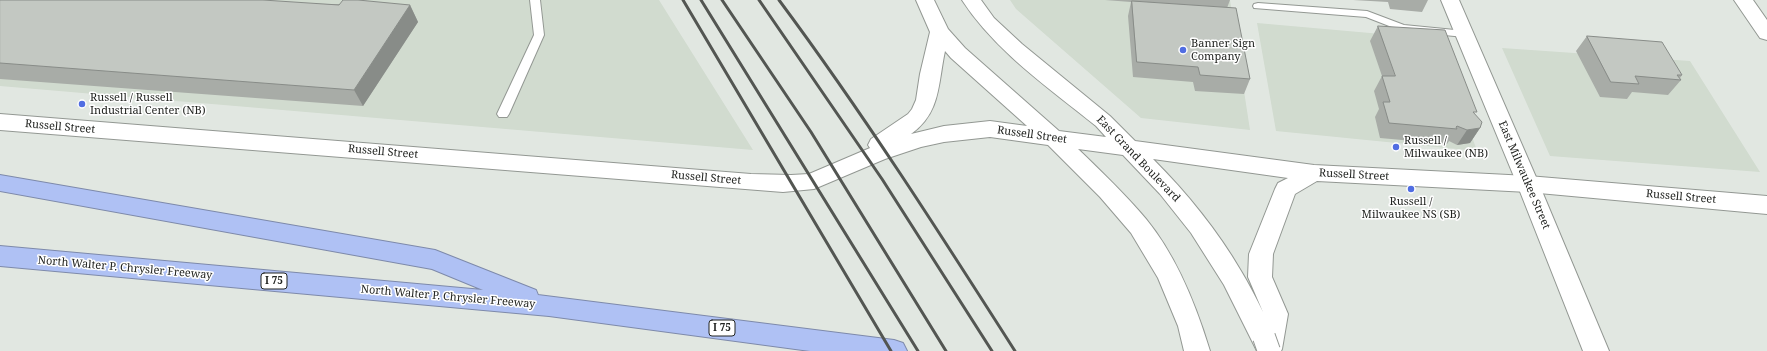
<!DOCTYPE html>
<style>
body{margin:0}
canvas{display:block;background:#e1e7e1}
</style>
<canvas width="1767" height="351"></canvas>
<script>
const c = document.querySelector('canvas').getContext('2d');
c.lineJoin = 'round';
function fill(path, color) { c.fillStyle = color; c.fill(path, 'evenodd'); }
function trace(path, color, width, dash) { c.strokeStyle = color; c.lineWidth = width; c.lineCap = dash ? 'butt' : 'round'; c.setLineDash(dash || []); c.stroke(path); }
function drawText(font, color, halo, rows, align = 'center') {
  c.font = font + ' "Noto Serif",serif'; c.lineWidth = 3; c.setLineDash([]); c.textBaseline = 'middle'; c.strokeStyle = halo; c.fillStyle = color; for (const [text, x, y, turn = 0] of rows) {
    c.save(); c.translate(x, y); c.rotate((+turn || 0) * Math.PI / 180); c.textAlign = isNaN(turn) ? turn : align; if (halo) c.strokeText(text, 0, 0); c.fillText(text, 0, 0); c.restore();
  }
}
fill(new Path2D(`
 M0,0H659L753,150L0,86Z
 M1010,0H1230L1250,130L1141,118L1016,9Z
 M1257,23L1438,39L1477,151L1276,131Z
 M1502,48L1690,61L1760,172L1550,156Z`), '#d1dbcf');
const lane = new Path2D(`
 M530,0H540L544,35L509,114L507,117H499L497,114L534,35Z
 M1258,3L1367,11L1404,25L1465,31L1470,34L1465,37L1402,31L1366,17L1254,8L1253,6L1254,4Z`);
const street = new Path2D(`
 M1441,0H1459L1539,184L1609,351H1583L1517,184Z
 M1734,0H1753L1767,20V40L1760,38Z`);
const secondary = new Path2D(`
 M916,0H934L948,29L965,48L1059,131L1106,137L1096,126C1049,88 995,51 962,0H981L994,18L1022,44L1110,116L1135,141L1314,165L1528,176L1767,196V214L1528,192L1317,181L1295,194L1273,254L1272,277L1288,314L1282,349L1281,351H1257L1224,285L1191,233L1160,194L1123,155L1078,149C1102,172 1125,194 1146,219C1177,257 1196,305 1210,351H1184L1178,326L1158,278L1131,233L1100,197L1048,145L990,137L944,142L921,147L885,159L814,189L783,192L0,130V114L751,174L791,175L809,174L870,148L868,145L871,139L908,114L912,109L916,100L920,74L930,32ZM945,51L951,58L1027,126L990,121L944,126L911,134C941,113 938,83 945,51ZM1153,159L1288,178L1278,183L1275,189L1249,254L1248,277L1263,312C1256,298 1249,284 1241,271C1217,230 1187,193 1153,159Z`);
const highway = new Path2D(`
 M0,175L435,250L536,290L538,295L894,340L903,343L907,351H810L549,316L0,266V246L483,290L432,269L0,191Z`);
trace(lane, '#939893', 2);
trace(street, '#939893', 2);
trace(secondary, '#939893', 2);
trace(highway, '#7e8aaa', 2);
fill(lane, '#fff');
fill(street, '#fff');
fill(secondary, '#fff');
fill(highway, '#afc1f4');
trace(new Path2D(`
 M683,0L891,351
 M701,0L918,351
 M722,0L811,132L946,351
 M759,0L882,179L992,351
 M779,0C863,113 939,232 1015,351`), '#535652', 3);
const secondaryBridge = new Path2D(`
 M1264,337L1269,351`);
trace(secondaryBridge, '#939893', 24, []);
trace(secondaryBridge, '#fff', 22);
fill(new Path2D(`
 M0,0L410,5L418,22L363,106L0,79Z
 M1105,0H1230L1227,8L1250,79L1244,94L1195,91L1193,82L1133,77L1128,16L1131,2Z
 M1353,0H1428L1422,12L1390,9L1388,2Z
 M1378,26L1480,128L1470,143L1457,145L1449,141L1447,144L1380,138L1375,117L1379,109L1374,91L1382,76L1370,41Z
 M1587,36L1682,75L1680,78L1681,80L1668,95L1632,92L1627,99L1600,97L1576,51Z`), '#a8aca7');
fill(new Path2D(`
 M410,5L418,22L363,106L354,90Z
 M1480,128L1470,143L1457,145L1467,130Z`), '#888c88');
const building = new Path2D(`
 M0,0H263L339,5L343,0H358L410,5L354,90L0,63Z
 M1132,1L1236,8L1250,79L1200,75L1198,67L1137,62Z
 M1378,26L1445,30L1477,112H1473L1482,122L1480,128L1467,130L1457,126L1456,127L1457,129L1389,123L1383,102H1390L1382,76H1395Z
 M1587,36L1662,42L1682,75H1677L1681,80L1635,76L1639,84L1611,82Z`);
fill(building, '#c3c8c2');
trace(building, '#888c88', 1);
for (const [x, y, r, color] of [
 [1183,50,4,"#506de2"],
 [82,104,4,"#506de2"],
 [1396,147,4,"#506de2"],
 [1411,189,4,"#506de2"]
]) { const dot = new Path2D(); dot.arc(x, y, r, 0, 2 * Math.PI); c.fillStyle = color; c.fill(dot); trace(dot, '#fff', 1.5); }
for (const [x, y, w] of [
 [274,281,26],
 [722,328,26]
]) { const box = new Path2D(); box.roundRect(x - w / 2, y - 8, w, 16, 3); c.fillStyle = '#fff'; c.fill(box); trace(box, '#232522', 1); }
drawText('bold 10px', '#232522', null, [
 ["I 75",274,281],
 ["I 75",722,328]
]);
drawText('11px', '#232522', '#fff', [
 ["Banner Sign",1191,44],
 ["Company",1191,57],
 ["Russell / Russell",90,98],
 ["Industrial Center (NB)",90,111],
 ["Russell /",1404,141],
 ["Milwaukee (NB)",1404,154],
 ["Russell /",1411,202,"center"],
 ["Milwaukee NS (SB)",1411,215,"center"]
], 'left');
drawText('11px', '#232522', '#fff', [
 ["Russell Street",60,127,5],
 ["Russell Street",1032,135,8],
 ["Russell Street",383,152,5],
 ["East Grand Boulevard",1138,159,46],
 ["Russell Street",1354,175,3],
 ["East Milwaukee Street",1524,175,67],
 ["Russell Street",706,178,5],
 ["Russell Street",1681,197,5],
 ["North Walter P. Chrysler Freeway",125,268,5],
 ["North Walter P. Chrysler Freeway",448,297,5]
]);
</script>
